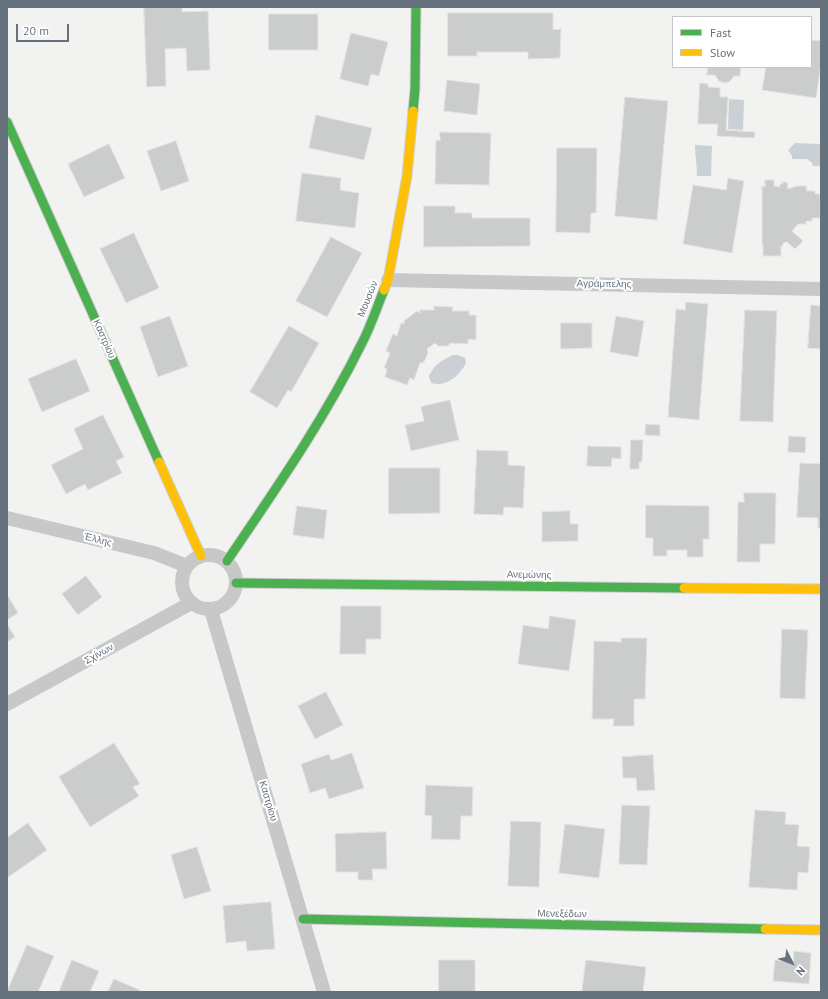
<!DOCTYPE html>
<meta charset="utf-8">
<style>
body{margin:0}
#map{position:relative;width:828px;height:999px;overflow:hidden;background:#f2f2f1;font-family:"PT Sans",sans-serif}
canvas{display:block}
.frame{position:absolute;inset:0;border:8px solid #65727e;pointer-events:none}
.legend{position:absolute;left:672px;top:16px;width:140px;height:52px;box-sizing:border-box;background:#fff;border:1px solid #c1c7cb;margin:0;padding:5px 7px;list-style:none;font-size:12px;color:#65727e}
.legend li{display:flex;align-items:center;gap:8px;height:20px}
.legend b{width:20px;border:1px solid #c1c7cb}
.north{position:absolute;left:772px;top:943px;width:40px;height:40px;-webkit-text-stroke:3px #fff;paint-order:stroke;rotate:132deg;font-size:11px;font-weight:700;line-height:16px;text-align:center;color:#65727e}
.north::after{content:'';display:block;margin:auto;width:14px;height:18px;background:#65727e;clip-path:polygon(50% 0,100% 100%,50% 72%,0 100%)}
.scale{position:absolute;left:16px;top:24px;width:53px;height:18px;box-sizing:border-box;border:2px solid #65727e;border-top:0;padding-left:5px;font-size:12px;line-height:14px;white-space:nowrap;color:#65727e;-webkit-text-stroke:3px #fff;paint-order:stroke}
</style>
<div id="map">
<canvas width="828" height="999"></canvas>
<div class="frame"></div>
<ul class="legend">
<li><b style="height:5px;background:#4caf50"></b>Fast</li>
<li><b style="height:5px;background:#ffc107"></b>Slow</li>
</ul>
<div class="north">N</div>
<div class="scale">20 m</div>
</div>
<script>
const c = document.querySelector('canvas').getContext('2d');
c.lineJoin = 'round';
function fill(path, color) { c.fillStyle = color; c.fill(path, 'evenodd'); }
function trace(path, color, width, dash) { c.strokeStyle = color; c.lineWidth = width; c.lineCap = dash ? 'butt' : 'round'; c.setLineDash(dash || []); c.stroke(path); }
function drawText(font, color, halo, rows, align = 'center') {
  c.font = font + ' "PT Sans",sans-serif'; c.lineWidth = 4; c.setLineDash([]); c.textBaseline = 'middle'; c.strokeStyle = halo; c.fillStyle = color; for (const [text, x, y, turn = 0] of rows) {
    c.save(); c.translate(x, y); c.rotate((+turn || 0) * Math.PI / 180); c.textAlign = isNaN(turn) ? turn : align; if (halo) c.strokeText(text, 0, 0); c.fillText(text, 0, 0); c.restore();
  }
}
fill(new Path2D(`
 M729,99L744,100L743,130L728,129Z
 M795,143L819,144L821,146V165L820,166H813L812,163L807,159H792V156L788,150Z
 M695,145L712,146L711,176H697C697,165 695,156 695,145Z
 M453,355H458L465,358L466,363C460,375 446,388 431,383L429,376C434,365 442,360 453,355Z`), '#cad0d4');
const building = new Path2D(`
 M144,7H182V12L208,11L210,70L187,71L186,48L165,49L166,86L147,87Z
 M448,13H553V30L561,29L560,58L528,59V52H477V56H448Z
 M269,14H318V50H269Z
 M351,33L388,42L379,76L371,74L368,86L340,79Z
 M811,40L821,41V63L816,98L762,90L766,67H811Z
 M708,67H741L740,76H734L729,82L724,83L719,81L715,75H707Z
 M447,80L480,84L477,115L444,111Z
 M700,83L708,84V87L720,88V97H728L726,130L755,132L754,138L717,136L718,124H698Z
 M625,97L668,101L657,220L615,216Z
 M316,115L372,128L364,160L309,148Z
 M440,132L491,133L489,185L435,184L436,140L440,141Z
 M176,141L189,181L161,191L147,151Z
 M109,144L125,178L84,197L68,164Z
 M557,148H597L596,213H591L590,233L556,232Z
 M302,173L341,178L340,190L359,193L355,228L296,221Z
 M728,178L744,181L732,253L683,244L693,185L726,190Z
 M765,180H774V186L780,187V184H783L782,182H787L788,189L797,186H806L807,191H815V194H820V218H812V221H806V224H798L792,231L803,241L795,249L787,242L783,243V246H781V256H763V245H762V186L765,187Z
 M424,206H455V213H472V218H530V246L424,247Z
 M134,233L159,288L126,303L100,249Z
 M331,237L362,253L327,317L296,301Z
 M686,302L708,304L699,420L668,417L676,309L685,310Z
 M811,305L821,306V349L808,348Z
 M434,306L453,307L452,311H469V315H476V340L468,339V344L450,343L448,346H438L435,343L427,349L428,353L424,362L420,363L414,380L410,378L407,385L385,377L387,369L384,368L390,353L386,351L393,334L397,336L401,323L404,324V321L417,311L420,313V310H434Z
 M745,310L777,311L773,422L740,421Z
 M170,316L188,366L158,377L140,327Z
 M616,316L644,321L638,357L610,352Z
 M561,323H592V348L561,349Z
 M289,326L319,343L291,392L288,390L277,408L250,392Z
 M76,359L90,391L42,412L28,379Z
 M450,400L459,440L411,451L405,425L424,421L421,407Z
 M103,415L124,457L116,461L122,473L88,490L85,484L66,494L51,465L83,449L74,429Z
 M646,424L660,425V436L645,435Z
 M789,436L806,437L805,453L788,452Z
 M631,440H643L642,462H639V469H630Z
 M588,446L621,447V459L612,458L611,467L587,466Z
 M477,450L508,451V465L525,466L523,508L504,507L503,515L474,514Z
 M800,463L821,464V528H818V518L797,517Z
 M389,468H440V513L389,514Z
 M744,493H776L775,544H760V562H737L738,502H744Z
 M646,505L709,506V539H703V557H687V550H667V556H653V538H646Z
 M297,506L327,510L324,539L293,535Z
 M570,511V524H578V541L542,542V512Z
 M86,576L102,597L78,615L62,594Z
 M8,596L18,613L7,620V597Z
 M341,606H381V639H366V654H340Z
 M550,616L576,620L569,671L518,664L523,625L548,629Z
 M7,624L15,637L7,642Z
 M782,629L808,630L805,699L780,698Z
 M621,638H647L645,699H634V726H613L614,719H592L594,641L621,642Z
 M326,692L343,725L315,739L298,706Z
 M114,743L140,784L133,787L139,796L90,827L59,777Z
 M352,753L364,788L329,799L325,788L310,793L301,764L329,754L331,760Z
 M653,755L655,790L637,791L636,778H623L622,757Z
 M426,785L473,787L472,816H461L460,840L431,839L432,816L425,815Z
 M622,805L650,806L647,865L619,864Z
 M755,810L786,812L785,824L799,825L797,846L810,847L808,873L798,872L797,890L749,887Z
 M511,821L541,822L539,887L508,886Z
 M28,823L47,850L7,878V838Z
 M565,824L605,829L599,878L559,873Z
 M386,832L387,869H372L373,880H358V872H336L335,834Z
 M197,847L211,891L184,899L171,855Z
 M271,902L275,949L247,951L246,941L226,943L223,906Z
 M27,945L54,956L38,992H7Z
 M794,951L811,953L809,984L773,981L775,960L793,961Z
 M72,960L99,971L90,992H59Z
 M439,960H475V992H439Z
 M586,960L646,967L643,992H582Z
 M114,979L140,990L139,992H108Z`);
fill(building, '#cbcccc');
trace(building, '#e2e2e1', 1);
const fast = new Path2D(`
 M413,111L415,89L416,7
 M7,122L159,462
 M227,561C275,490 324,420 362,343C371,326 377,307 384,290
 M236,583L684,588
 M303,919L765,929`);
const slow = new Path2D(`
 M384,290L388,280L407,176L413,111
 M159,462L201,556
 M684,588L821,589
 M765,929L821,930`);
trace(fast, '#cecfcf', 11);
trace(slow, '#cecfcf', 11);
trace(new Path2D(`
 M388,280L821,289
 M7,518L154,553L187,566
 M182 582a27 27 0 1 1 54 0a27 27 0 1 1-54 0Z
 M211,610L324,992
 M7,704L191,603`), '#c7c8c9', 14);
trace(fast, '#4caf50', 9);
trace(slow, '#ffc107', 9);
drawText('10px', '#65727e', '#fff', [
 ["Αγράμπελης",604,284,1],
 ["Μουσών",368,299,-68],
 ["Καστρίου",104,339,66],
 ["Έλλης",98,540,14],
 ["Ανεμώνης",529,575,1],
 ["Σχίνων",99,654,-29],
 ["Καστρίου",268,801,73],
 ["Μενεξέδων",562,914,1]
]);
</script>
